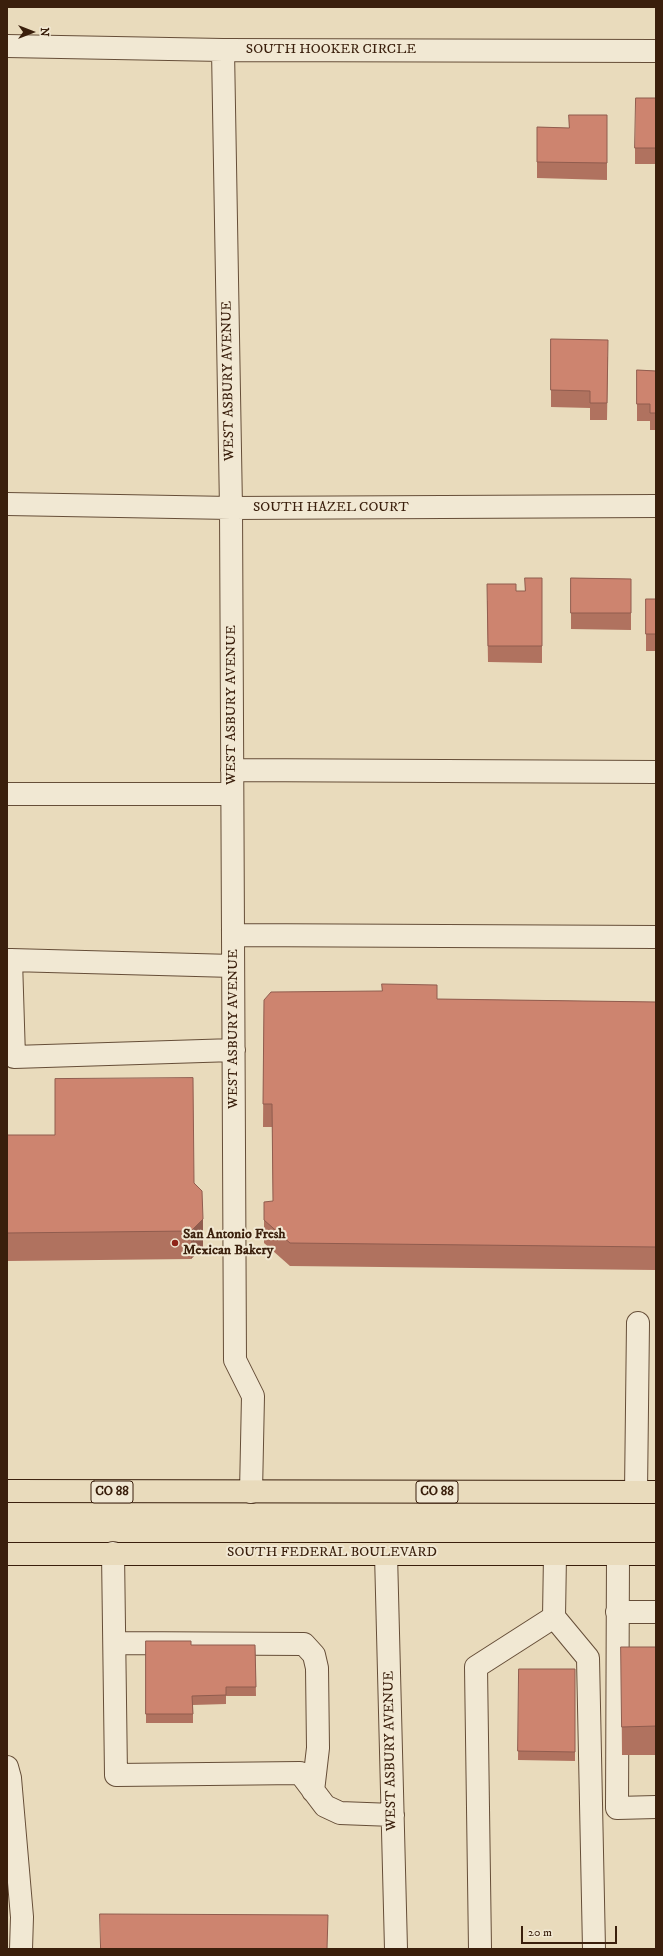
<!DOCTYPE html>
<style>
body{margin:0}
#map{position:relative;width:663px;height:1956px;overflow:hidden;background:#e9dbbc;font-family:"IM FELL DW Pica",serif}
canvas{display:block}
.frame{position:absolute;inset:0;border:8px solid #3a1f0c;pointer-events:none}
.north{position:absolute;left:12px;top:12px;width:40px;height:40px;-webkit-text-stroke:3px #f1e8d3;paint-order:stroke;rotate:90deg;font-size:11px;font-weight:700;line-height:16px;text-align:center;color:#3a1f0c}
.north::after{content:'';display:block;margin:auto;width:14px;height:18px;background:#3a1f0c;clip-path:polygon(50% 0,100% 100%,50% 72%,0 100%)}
.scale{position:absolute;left:521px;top:1926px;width:96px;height:18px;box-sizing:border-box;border:2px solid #3a1f0c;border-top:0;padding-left:5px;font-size:12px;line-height:14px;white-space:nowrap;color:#3a1f0c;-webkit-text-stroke:3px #f1e8d3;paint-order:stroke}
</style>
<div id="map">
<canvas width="663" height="1956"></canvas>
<div class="frame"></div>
<div class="north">N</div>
<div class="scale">20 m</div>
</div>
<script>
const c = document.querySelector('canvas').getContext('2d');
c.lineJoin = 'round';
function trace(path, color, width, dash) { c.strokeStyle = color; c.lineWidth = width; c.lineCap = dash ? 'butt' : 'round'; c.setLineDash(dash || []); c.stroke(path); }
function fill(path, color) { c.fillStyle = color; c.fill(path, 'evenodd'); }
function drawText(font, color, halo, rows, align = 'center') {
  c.font = font + ' "IM FELL DW Pica",serif'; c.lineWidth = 4; c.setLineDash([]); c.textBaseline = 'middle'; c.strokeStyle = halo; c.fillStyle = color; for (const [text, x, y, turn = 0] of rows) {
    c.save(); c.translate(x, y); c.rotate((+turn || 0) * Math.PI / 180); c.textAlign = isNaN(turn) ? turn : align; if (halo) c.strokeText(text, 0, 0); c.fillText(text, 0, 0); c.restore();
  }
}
const minor = new Path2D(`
 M7,46L223,50L656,51
 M223,50L231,508L235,1360L253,1396L251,1492
 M7,504L231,508L656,506
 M232,770L656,772
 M7,794H232
 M233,935L656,937
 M7,960H11L14,1057L234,1050
 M11,960L233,966
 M636,1492L638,1323
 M113,1553L116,1775L300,1773L325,1806L340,1813L393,1815
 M386,1554L396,1949
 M618,1555L617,1808L656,1807
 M617,1612H656
 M554,1617L588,1658L594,1949
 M115,1643L304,1644L314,1655L317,1668L318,1748L313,1791
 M7,1767L10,1778L22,1917L21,1949
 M480,1949L476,1667L554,1617L555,1555`);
const major = new Path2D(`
 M7,1491L656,1492
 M7,1554H656`);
trace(minor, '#664e38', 24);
trace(major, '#3a1f0c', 24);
trace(minor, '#f1e8d3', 22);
trace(major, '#e9dbbc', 22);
fill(new Path2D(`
 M656,98V164H635V148Z
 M607,115V180L537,178V127L569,128Z
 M551,339L608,357L607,420H590V408L551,407Z
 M637,370L656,371V430H650V421H637Z
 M542,578V663L488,662L487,601L516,591H525Z
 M571,578L631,579V630L571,629Z
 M646,599H656V651H646Z
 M437,999L656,1002V1270L290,1266L264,1243V1220L273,1201L272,1127H263L264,1000Z
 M7,1135L194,1183L203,1247L191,1259L7,1261Z
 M146,1641L191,1645H255L256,1696H226V1704L193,1705V1723H146Z
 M621,1647H656V1755H622Z
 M519,1669H575V1761L518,1760Z`), '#b0725f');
fill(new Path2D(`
 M203,1219V1247L191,1259V1231Z`), '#905c4e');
const building = new Path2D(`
 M636,98H656V148H635Z
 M569,115H607V163L537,162V127L569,128Z
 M551,339L608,340L607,403H590V391L551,390Z
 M637,370L656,371V413H650V404H637Z
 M525,578H542V646H488L487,584H516V591H525Z
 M571,578L631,579V613H571Z
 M646,599H656V634H646Z
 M382,984L437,985V999L656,1002V1247L290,1243L264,1220V1202L273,1201L272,1104H263L264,1000L271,992L382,991Z
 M193,1078L194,1183L202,1191L203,1219L191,1231L7,1233V1135H55V1079Z
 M146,1641H191V1645H255L256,1687H226V1695L192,1696L193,1714H146Z
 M621,1647H656V1726L622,1727Z
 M519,1669H575V1752L518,1751Z
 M100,1914L328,1915L327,1949H101Z`);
fill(building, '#cd846f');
trace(building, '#905c4e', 1);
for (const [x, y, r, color] of [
 [175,1243,4,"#8f2418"]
]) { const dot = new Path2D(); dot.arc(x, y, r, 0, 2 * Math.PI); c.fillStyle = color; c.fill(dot); trace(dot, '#f1e8d3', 1.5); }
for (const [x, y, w] of [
 [112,1492,42],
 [437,1492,42]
]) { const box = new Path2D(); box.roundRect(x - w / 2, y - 11, w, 22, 3); c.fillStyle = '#f1e8d3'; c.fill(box); trace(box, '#3a1f0c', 1); }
drawText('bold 13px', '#3a1f0c', null, [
 ["CO 88",112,1492],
 ["CO 88",437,1492]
]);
drawText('14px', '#3a1f0c', '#f1e8d3', [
 ["SOUTH HOOKER CIRCLE",331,50],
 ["WEST ASBURY AVENUE",229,381,-91],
 ["SOUTH HAZEL COURT",331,508],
 ["WEST ASBURY AVENUE",232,705,-90],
 ["WEST ASBURY AVENUE",234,1029,-90],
 ["SOUTH FEDERAL BOULEVARD",332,1553],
 ["WEST ASBURY AVENUE",391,1751,-91]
]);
drawText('bold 14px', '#3a1f0c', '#f1e8d3', [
 ["San Antonio Fresh",183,1235],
 ["Mexican Bakery",183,1251]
], 'left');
</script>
